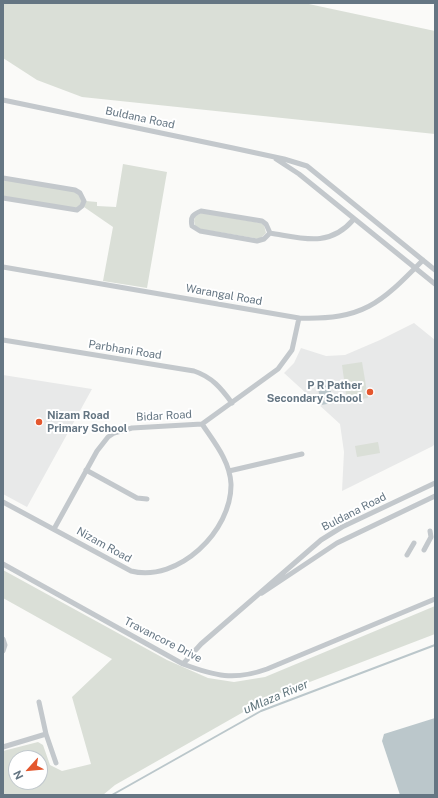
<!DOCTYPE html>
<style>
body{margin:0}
#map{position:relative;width:438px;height:798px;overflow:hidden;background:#fafaf8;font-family:"Public Sans",sans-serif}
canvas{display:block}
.frame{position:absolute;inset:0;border:4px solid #657683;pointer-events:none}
.north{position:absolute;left:8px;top:750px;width:40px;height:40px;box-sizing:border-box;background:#fff;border:1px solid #c1c8cd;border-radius:50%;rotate:243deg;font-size:11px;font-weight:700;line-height:16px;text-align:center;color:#657683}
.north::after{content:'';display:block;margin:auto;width:14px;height:18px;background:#e4572e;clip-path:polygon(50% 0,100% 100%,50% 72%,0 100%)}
</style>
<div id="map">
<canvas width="438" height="798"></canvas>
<div class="frame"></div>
<div class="north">N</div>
</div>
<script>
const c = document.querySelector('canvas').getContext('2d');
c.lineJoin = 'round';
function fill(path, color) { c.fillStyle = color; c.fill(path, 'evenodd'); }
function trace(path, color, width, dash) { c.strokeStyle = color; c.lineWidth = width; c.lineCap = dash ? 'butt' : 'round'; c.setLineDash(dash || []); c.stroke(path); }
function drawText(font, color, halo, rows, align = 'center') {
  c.font = font + ' "Public Sans",sans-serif'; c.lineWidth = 4; c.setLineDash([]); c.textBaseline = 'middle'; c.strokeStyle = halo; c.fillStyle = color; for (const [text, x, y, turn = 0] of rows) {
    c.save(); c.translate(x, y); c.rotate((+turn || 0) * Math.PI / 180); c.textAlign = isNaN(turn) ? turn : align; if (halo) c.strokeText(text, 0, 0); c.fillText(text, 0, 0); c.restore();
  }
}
fill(new Path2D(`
 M414,323L435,340V443L433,446L342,491L344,452L340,424L284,373L294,363L301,348L326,356L345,355L380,340Z
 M3,375L92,389L27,507L3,494Z`), '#e8e9e9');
fill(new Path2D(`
 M3,3H304L435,31V134L82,97L37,80L3,58Z
 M123,164L167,172L147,288L103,281L113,227L84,207L86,201L97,202V206L116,207Z
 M3,180L70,190L79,193L83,201L80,206L75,208L3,196Z
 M202,213L261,223L264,225L266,233L260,239L200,229L195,226L194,221L195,216Z
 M362,362L368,398L347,401L342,365Z
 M378,442L380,453L357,457L355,446Z
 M3,570L167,660L208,678L234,682L265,677L435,606V634L268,698L115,785L103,795H3V751L38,742L43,745L50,765L62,771L91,764L72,697L112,659L3,598ZM16,758H40V782H16Z`), '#dadfd7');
fill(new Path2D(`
 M329,380L333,403L321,405L317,382Z
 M435,718V795H400L382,741L384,734Z`), '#bbc7cb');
trace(new Path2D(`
 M112,795L261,711L435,645`), '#bbc7cb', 2);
trace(new Path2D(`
 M3,100L233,148L284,159L307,166L435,270
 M276,159L299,174L435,284
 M3,178L75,190L80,193L84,201L82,206L77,210L3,198
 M201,211L262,221L266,224L270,233L264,239L257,241L200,231L192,226C190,217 193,214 201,211Z
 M270,233C302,238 329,248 353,220
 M3,267L299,318C363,320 380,304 423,260
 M3,340L194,371C212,377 221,388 232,403
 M86,470L137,498L147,499
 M229,471L302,454
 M3,502L131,571C178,583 232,531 231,484C230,461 214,442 202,424
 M54,529L97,451L108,437L114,433L132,428L202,424L278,369L292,350L299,318
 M424,550L431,537L430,531
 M407,555L414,543
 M3,564L183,664C215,676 234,681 267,669L435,599
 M262,593L337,543L435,496
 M3,639L5,645L3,651
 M183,664L201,644L321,540L342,527L435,483
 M39,702L46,734L56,763
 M3,747L46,734`), '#c3c8cc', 5);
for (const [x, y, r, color] of [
 [370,392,4,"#e4572e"],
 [39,422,4,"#e4572e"]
]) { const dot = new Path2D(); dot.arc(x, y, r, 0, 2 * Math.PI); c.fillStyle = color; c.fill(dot); trace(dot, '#fff', 1.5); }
drawText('11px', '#657683', '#fff', [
 ["Buldana Road",140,118,12],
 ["Warangal Road",224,295,10],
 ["Parbhani Road",125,350,9],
 ["Bidar Road",164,416,-3],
 ["Buldana Road",354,512,-27],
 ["Nizam Road",104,545,29],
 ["Travancore Drive",163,640,27]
]);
drawText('bold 11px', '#657683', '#fff', [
 ["P R Pather",362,386],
 ["Secondary School",362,399],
 ["Nizam Road",47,416,"left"],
 ["Primary School",47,429,"left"]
], 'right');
drawText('italic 12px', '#60757c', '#fff', [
 ["uMlaza River",276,697,-23]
]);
</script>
